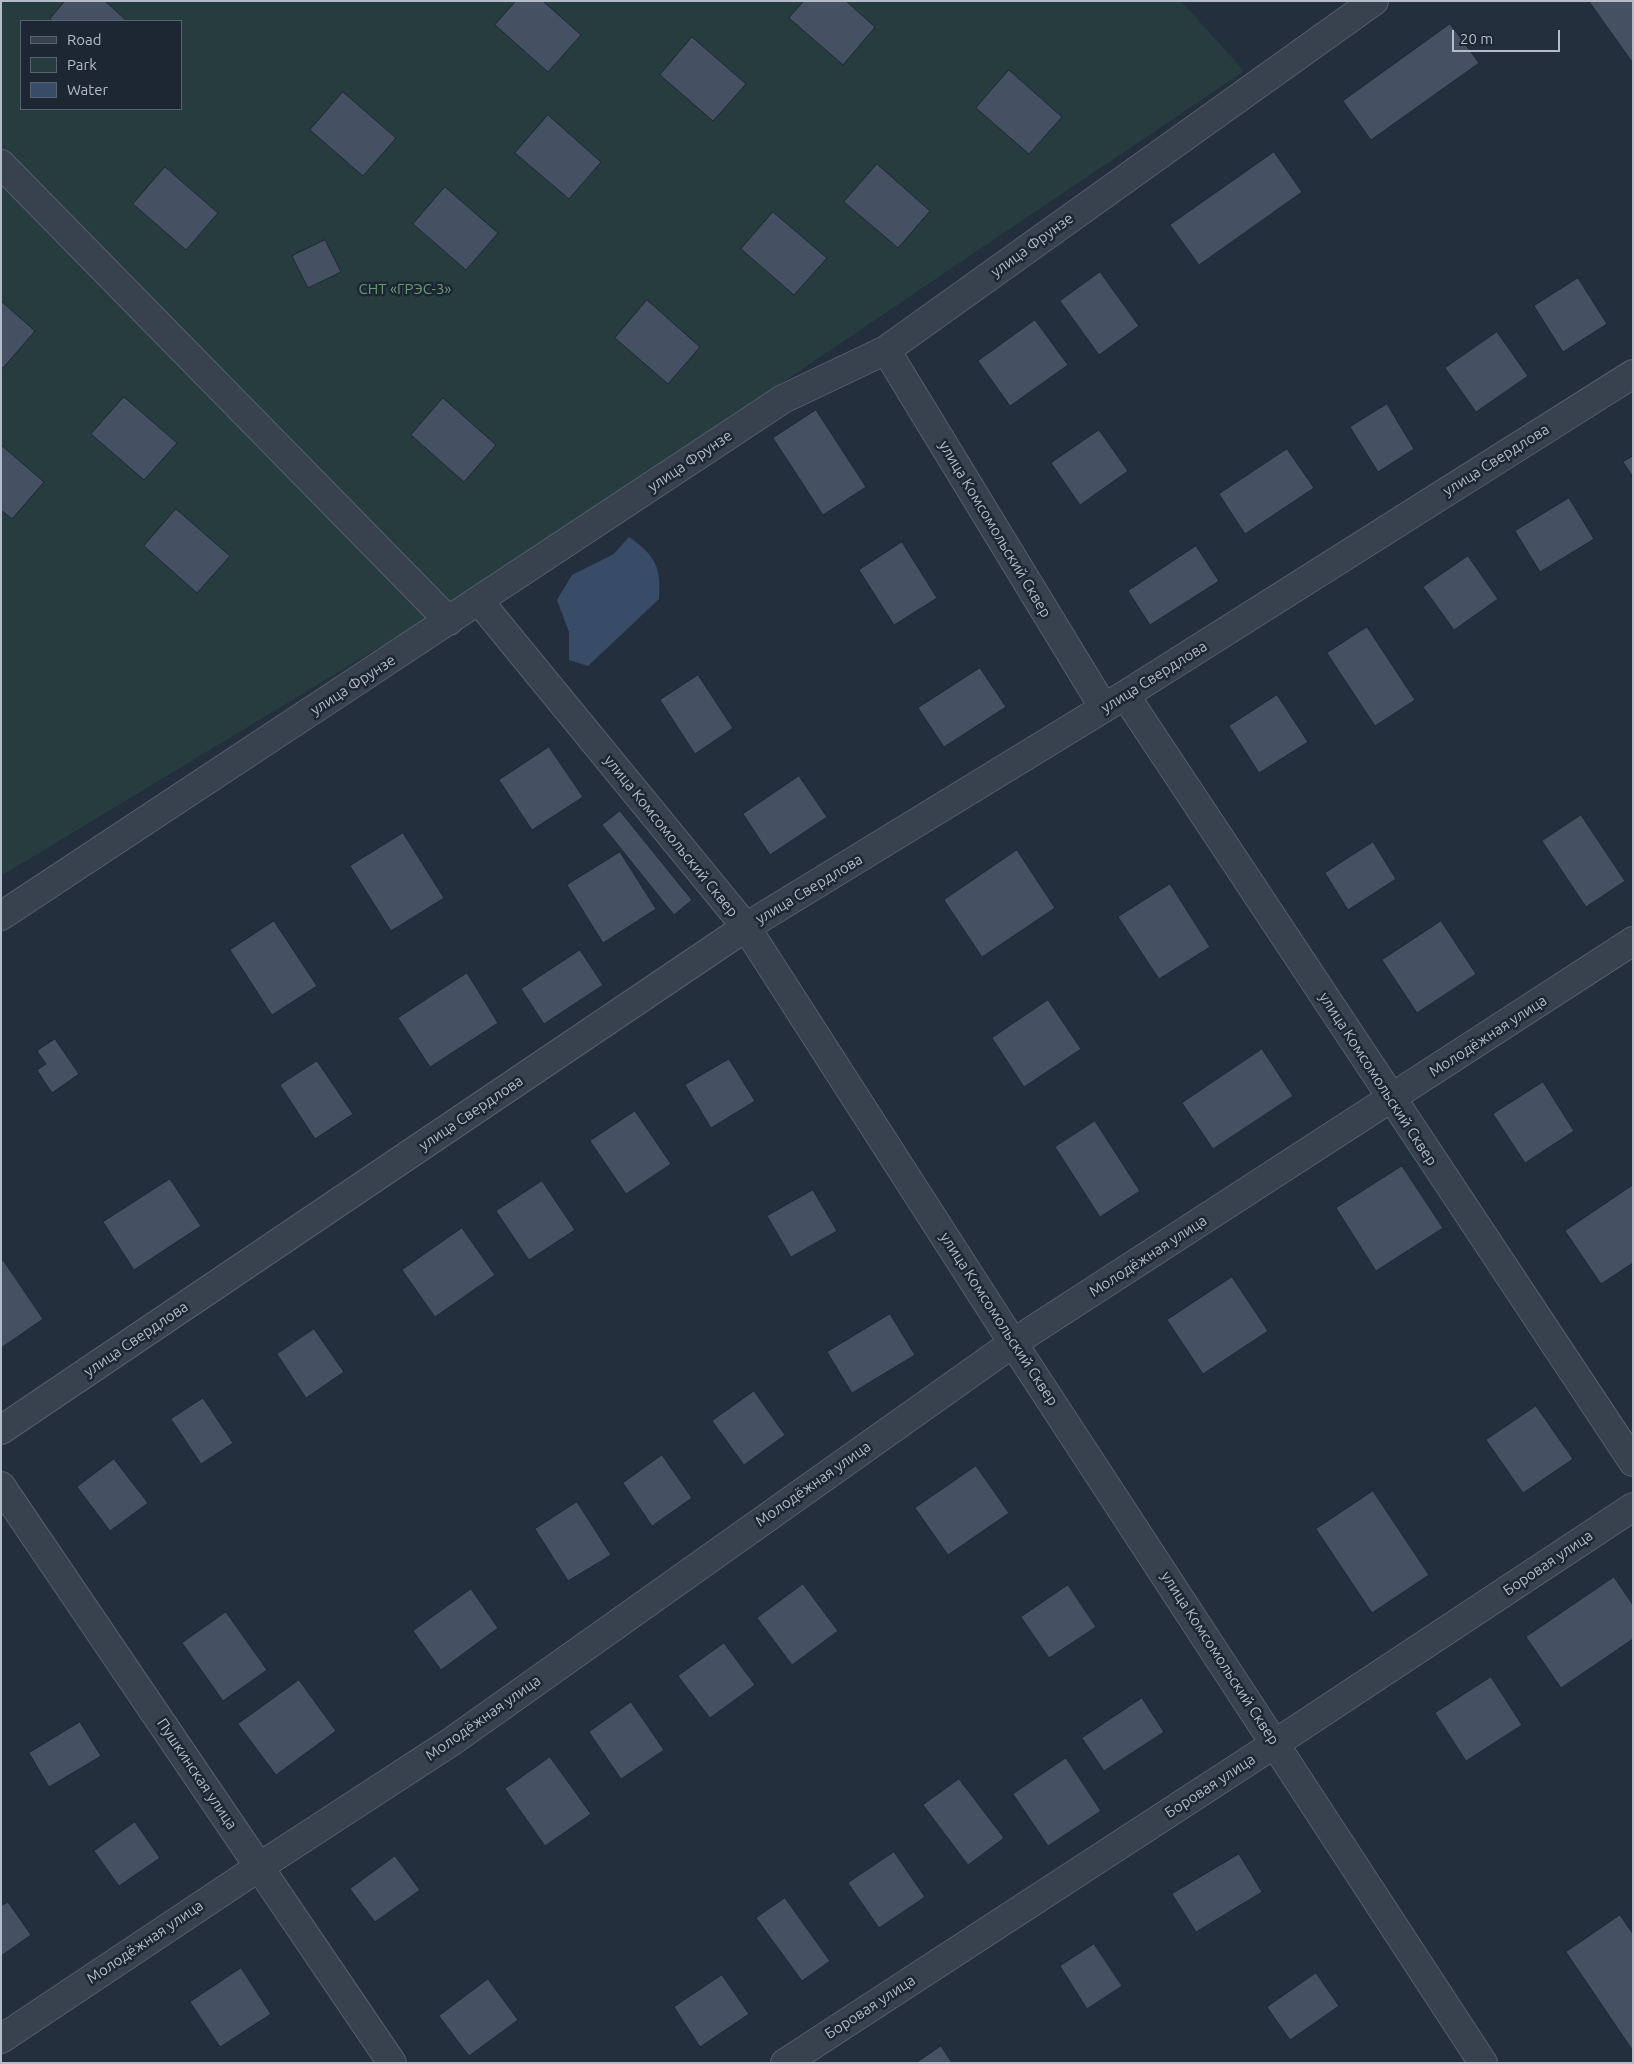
<!DOCTYPE html>
<meta charset="utf-8">
<style>
body{margin:0}
#map{position:relative;width:1634px;height:2064px;overflow:hidden;background:#242f3e;font-family:Ubuntu,sans-serif}
canvas{display:block}
.frame{position:absolute;inset:0;border:2px solid #b4bcc9;pointer-events:none}
.legend{position:absolute;left:20px;top:20px;width:162px;height:90px;box-sizing:border-box;background:#1d2633;border:1px solid #59626f;margin:0;padding:6px 9px;list-style:none;font-size:15px;color:#b4bcc9}
.legend li{display:flex;align-items:center;gap:10px;height:25px}
.legend b{width:25px;border:1px solid #59626f}
.scale{position:absolute;left:1452px;top:30px;width:108px;height:22px;box-sizing:border-box;border:2px solid #b4bcc9;border-top:0;padding-left:6px;font-size:15px;line-height:18px;white-space:nowrap;color:#b4bcc9;-webkit-text-stroke:4px #1d2633;paint-order:stroke}
</style>
<div id="map">
<canvas width="1634" height="2064"></canvas>
<div class="frame"></div>
<ul class="legend">
<li><b style="height:6px;background:#38414e"></b>Road</li>
<li><b style="height:14px;background:#263c3f"></b>Park</li>
<li><b style="height:14px;background:#394c67"></b>Water</li>
</ul>
<div class="scale">20 m</div>
</div>
<script>
const c = document.querySelector('canvas').getContext('2d');
c.lineJoin = 'round';
function fill(path, color) { c.fillStyle = color; c.fill(path, 'evenodd'); }
function trace(path, color, width, dash) { c.strokeStyle = color; c.lineWidth = width; c.lineCap = dash ? 'butt' : 'round'; c.setLineDash(dash || []); c.stroke(path); }
function drawText(font, color, halo, rows, align = 'center') {
  c.font = font + ' Ubuntu,sans-serif'; c.lineWidth = 5; c.setLineDash([]); c.textBaseline = 'middle'; c.strokeStyle = halo; c.fillStyle = color; for (const [text, x, y, turn = 0] of rows) {
    c.save(); c.translate(x, y); c.rotate((+turn || 0) * Math.PI / 180); c.textAlign = isNaN(turn) ? turn : align; if (halo) c.strokeText(text, 0, 0); c.fillText(text, 0, 0); c.restore();
  }
}
fill(new Path2D(`
 M1,1H1181L1244,71L476,589L1,876ZM21,21H181V109H21Z`), '#263c3f');
fill(new Path2D(`
 M629,537C656,556 661,567 659,599L588,666L569,660V632L557,600L572,575L614,554Z`), '#394c67');
const building = new Path2D(`
 M65,1H105L127,21H53L50,19Z
 M516,1H543L581,35L548,72L495,25Z
 M804,1H846L875,27L843,65L789,18Z
 M1589,1H1633V63Z
 M1450,24L1479,63L1371,140L1343,101Z
 M692,37L746,84L713,121L660,75Z
 M1009,70L1062,117L1029,154L976,108Z
 M343,92L396,138L363,176L310,130Z
 M548,115L601,162L569,199L515,153Z
 M1274,152L1302,192L1199,265L1170,225Z
 M877,164L930,211L898,248L844,202Z
 M165,167L218,213L186,250L133,204Z
 M445,187L498,233L466,270L413,224Z
 M773,212L827,258L794,295L741,249Z
 M325,240L341,272L308,288L292,256Z
 M1100,272L1139,326L1099,355L1060,301Z
 M1578,278L1607,324L1563,352L1534,306Z
 M647,300L700,347L668,384L615,338Z
 M1,301L35,331L3,368L1,367Z
 M1035,320L1068,365L1010,406L978,361Z
 M1497,332L1528,376L1476,412L1445,368Z
 M124,397L177,443L144,480L91,434Z
 M443,398L496,445L464,482L411,435Z
 M1387,404L1414,449L1378,472L1350,427Z
 M816,410L866,487L823,515L773,438Z
 M1099,430L1128,471L1080,505L1051,463Z
 M1,445L44,482L12,519L1,510Z
 M1287,449L1314,488L1245,534L1219,494Z
 M1633,456V477L1623,462Z
 M1569,498L1594,539L1540,572L1515,531Z
 M176,509L230,556L197,593L144,546Z
 M902,542L937,598L894,625L859,570Z
 M1196,546L1219,581L1150,625L1128,591Z
 M1468,556L1498,599L1454,630L1423,587Z
 M1367,627L1415,700L1375,726L1327,653Z
 M980,668L1006,707L944,747L918,708Z
 M698,675L733,728L695,754L660,700Z
 M1277,695L1308,742L1259,773L1229,726Z
 M549,747L583,797L532,830L499,780Z
 M799,776L827,817L770,855L743,814Z
 M620,811L692,900L674,915L602,825Z
 M1581,815L1625,881L1586,907L1542,841Z
 M403,833L444,898L391,931L350,866Z
 M1373,842L1396,879L1348,910L1325,873Z
 M1017,850L1055,908L982,957L944,900Z
 M620,852L656,909L603,943L567,885Z
 M1170,884L1210,947L1159,979L1118,917Z
 M274,921L317,986L272,1015L230,950Z
 M1441,921L1476,974L1417,1013L1382,960Z
 M580,950L603,985L544,1024L521,989Z
 M467,973L498,1023L430,1067L398,1018Z
 M1048,1000L1081,1049L1024,1087L992,1038Z
 M55,1039L79,1074L52,1093L37,1070L46,1064L37,1051Z
 M1262,1049L1293,1096L1213,1149L1182,1103Z
 M729,1059L755,1101L711,1128L685,1085Z
 M317,1061L353,1114L315,1139L280,1085Z
 M1543,1082L1574,1131L1525,1163L1493,1114Z
 M635,1111L671,1164L626,1194L590,1141Z
 M1095,1121L1140,1191L1100,1217L1055,1147Z
 M1402,1166L1443,1228L1376,1271L1336,1208Z
 M170,1179L201,1226L134,1270L103,1222Z
 M542,1181L575,1230L529,1260L496,1211Z
 M1633,1185V1263L1601,1284L1565,1231Z
 M813,1190L837,1231L791,1257L767,1216Z
 M462,1228L495,1275L435,1317L402,1270Z
 M3,1260L43,1319L1,1348V1262Z
 M1232,1277L1268,1331L1203,1374L1167,1320Z
 M890,1314L915,1355L852,1393L827,1352Z
 M314,1329L344,1372L306,1398L277,1354Z
 M754,1391L785,1435L744,1465L712,1421Z
 M203,1398L233,1443L201,1464L171,1419Z
 M1536,1406L1573,1459L1523,1493L1486,1440Z
 M662,1455L692,1498L652,1526L623,1483Z
 M114,1459L148,1503L110,1531L77,1487Z
 M976,1466L1009,1513L948,1555L915,1508Z
 M1373,1491L1429,1575L1372,1613L1316,1529Z
 M577,1502L611,1555L568,1581L535,1529Z
 M1614,1577L1633,1605V1639L1561,1688L1526,1637Z
 M803,1584L838,1631L792,1665L757,1618Z
 M1068,1585L1096,1627L1049,1658L1021,1617Z
 M471,1589L498,1628L441,1670L413,1631Z
 M226,1612L267,1670L223,1701L182,1643Z
 M724,1643L755,1685L710,1718L678,1676Z
 M1491,1677L1522,1725L1466,1761L1435,1713Z
 M299,1680L336,1731L276,1775L238,1724Z
 M1142,1698L1164,1732L1104,1771L1082,1738Z
 M631,1702L664,1750L621,1779L589,1732Z
 M80,1722L101,1756L49,1787L29,1753Z
 M550,1757L591,1814L545,1846L505,1789Z
 M1066,1758L1101,1811L1048,1846L1013,1794Z
 M959,1779L1004,1838L968,1865L923,1805Z
 M135,1822L160,1858L119,1886L94,1851Z
 M894,1852L925,1897L879,1928L848,1883Z
 M1239,1854L1262,1892L1196,1932L1172,1894Z
 M395,1856L420,1890L375,1922L350,1889Z
 M785,1898L830,1961L802,1981L756,1918Z
 M8,1902L31,1935L1,1956V1906Z
 M1620,1915L1633,1934V2051L1566,1952Z
 M1094,1944L1122,1986L1087,2009L1060,1966Z
 M241,1968L271,2014L220,2047L190,2002Z
 M1316,1973L1339,2006L1290,2040L1267,2007Z
 M722,1975L749,2014L700,2047L674,2007Z
 M488,1979L518,2020L469,2056L439,2016Z
 M941,2046L952,2063H916Z`);
fill(building, '#455162');
trace(building, '#1f2835', 1);
const street = new Path2D(`
 M1,164L449,621
 M886,350L1104,708
 M479,601L746,927L1013,1343L1483,2063
 M1125,695L1633,1462
 M1,916L783,399L886,350L1374,1
 M1,1430L746,927L1125,695L1633,374
 M1,1486L392,2063
 M1,2039L259,1867L451,1742L1013,1343L1633,941
 M785,2063L1276,1743L1633,1507`);
trace(street, '#565f6c', 30);
trace(street, '#38414e', 28);
drawText('15px', '#b4bcc9', '#1d2633', [
 ["улица Фрунзе",1032,245,-36],
 ["улица Свердлова",1496,460,-32],
 ["улица Фрунзе",690,461,-34],
 ["улица Комсомольский Сквер",995,529,59],
 ["улица Свердлова",1154,677,-32],
 ["улица Фрунзе",353,685,-33],
 ["улица Комсомольский Сквер",671,836,51],
 ["улица Свердлова",809,889,-31],
 ["Молодёжная улица",1488,1036,-33],
 ["улица Комсомольский Сквер",1378,1079,57],
 ["улица Свердлова",471,1113,-34],
 ["Молодёжная улица",1148,1256,-33],
 ["улица Комсомольский Сквер",999,1319,57],
 ["улица Свердлова",136,1339,-34],
 ["Молодёжная улица",813,1484,-35],
 ["Боровая улица",1548,1563,-34],
 ["улица Комсомольский Сквер",1220,1658,57],
 ["Молодёжная улица",483,1718,-35],
 ["Пушкинская улица",197,1774,56],
 ["Боровая улица",1210,1786,-33],
 ["Молодёжная улица",145,1942,-34],
 ["Боровая улица",870,2007,-33]
]);
drawText('15px', '#6b9a76', '#1d2633', [
 ["СНТ «ГРЭС-3»",405,289]
]);
</script>
